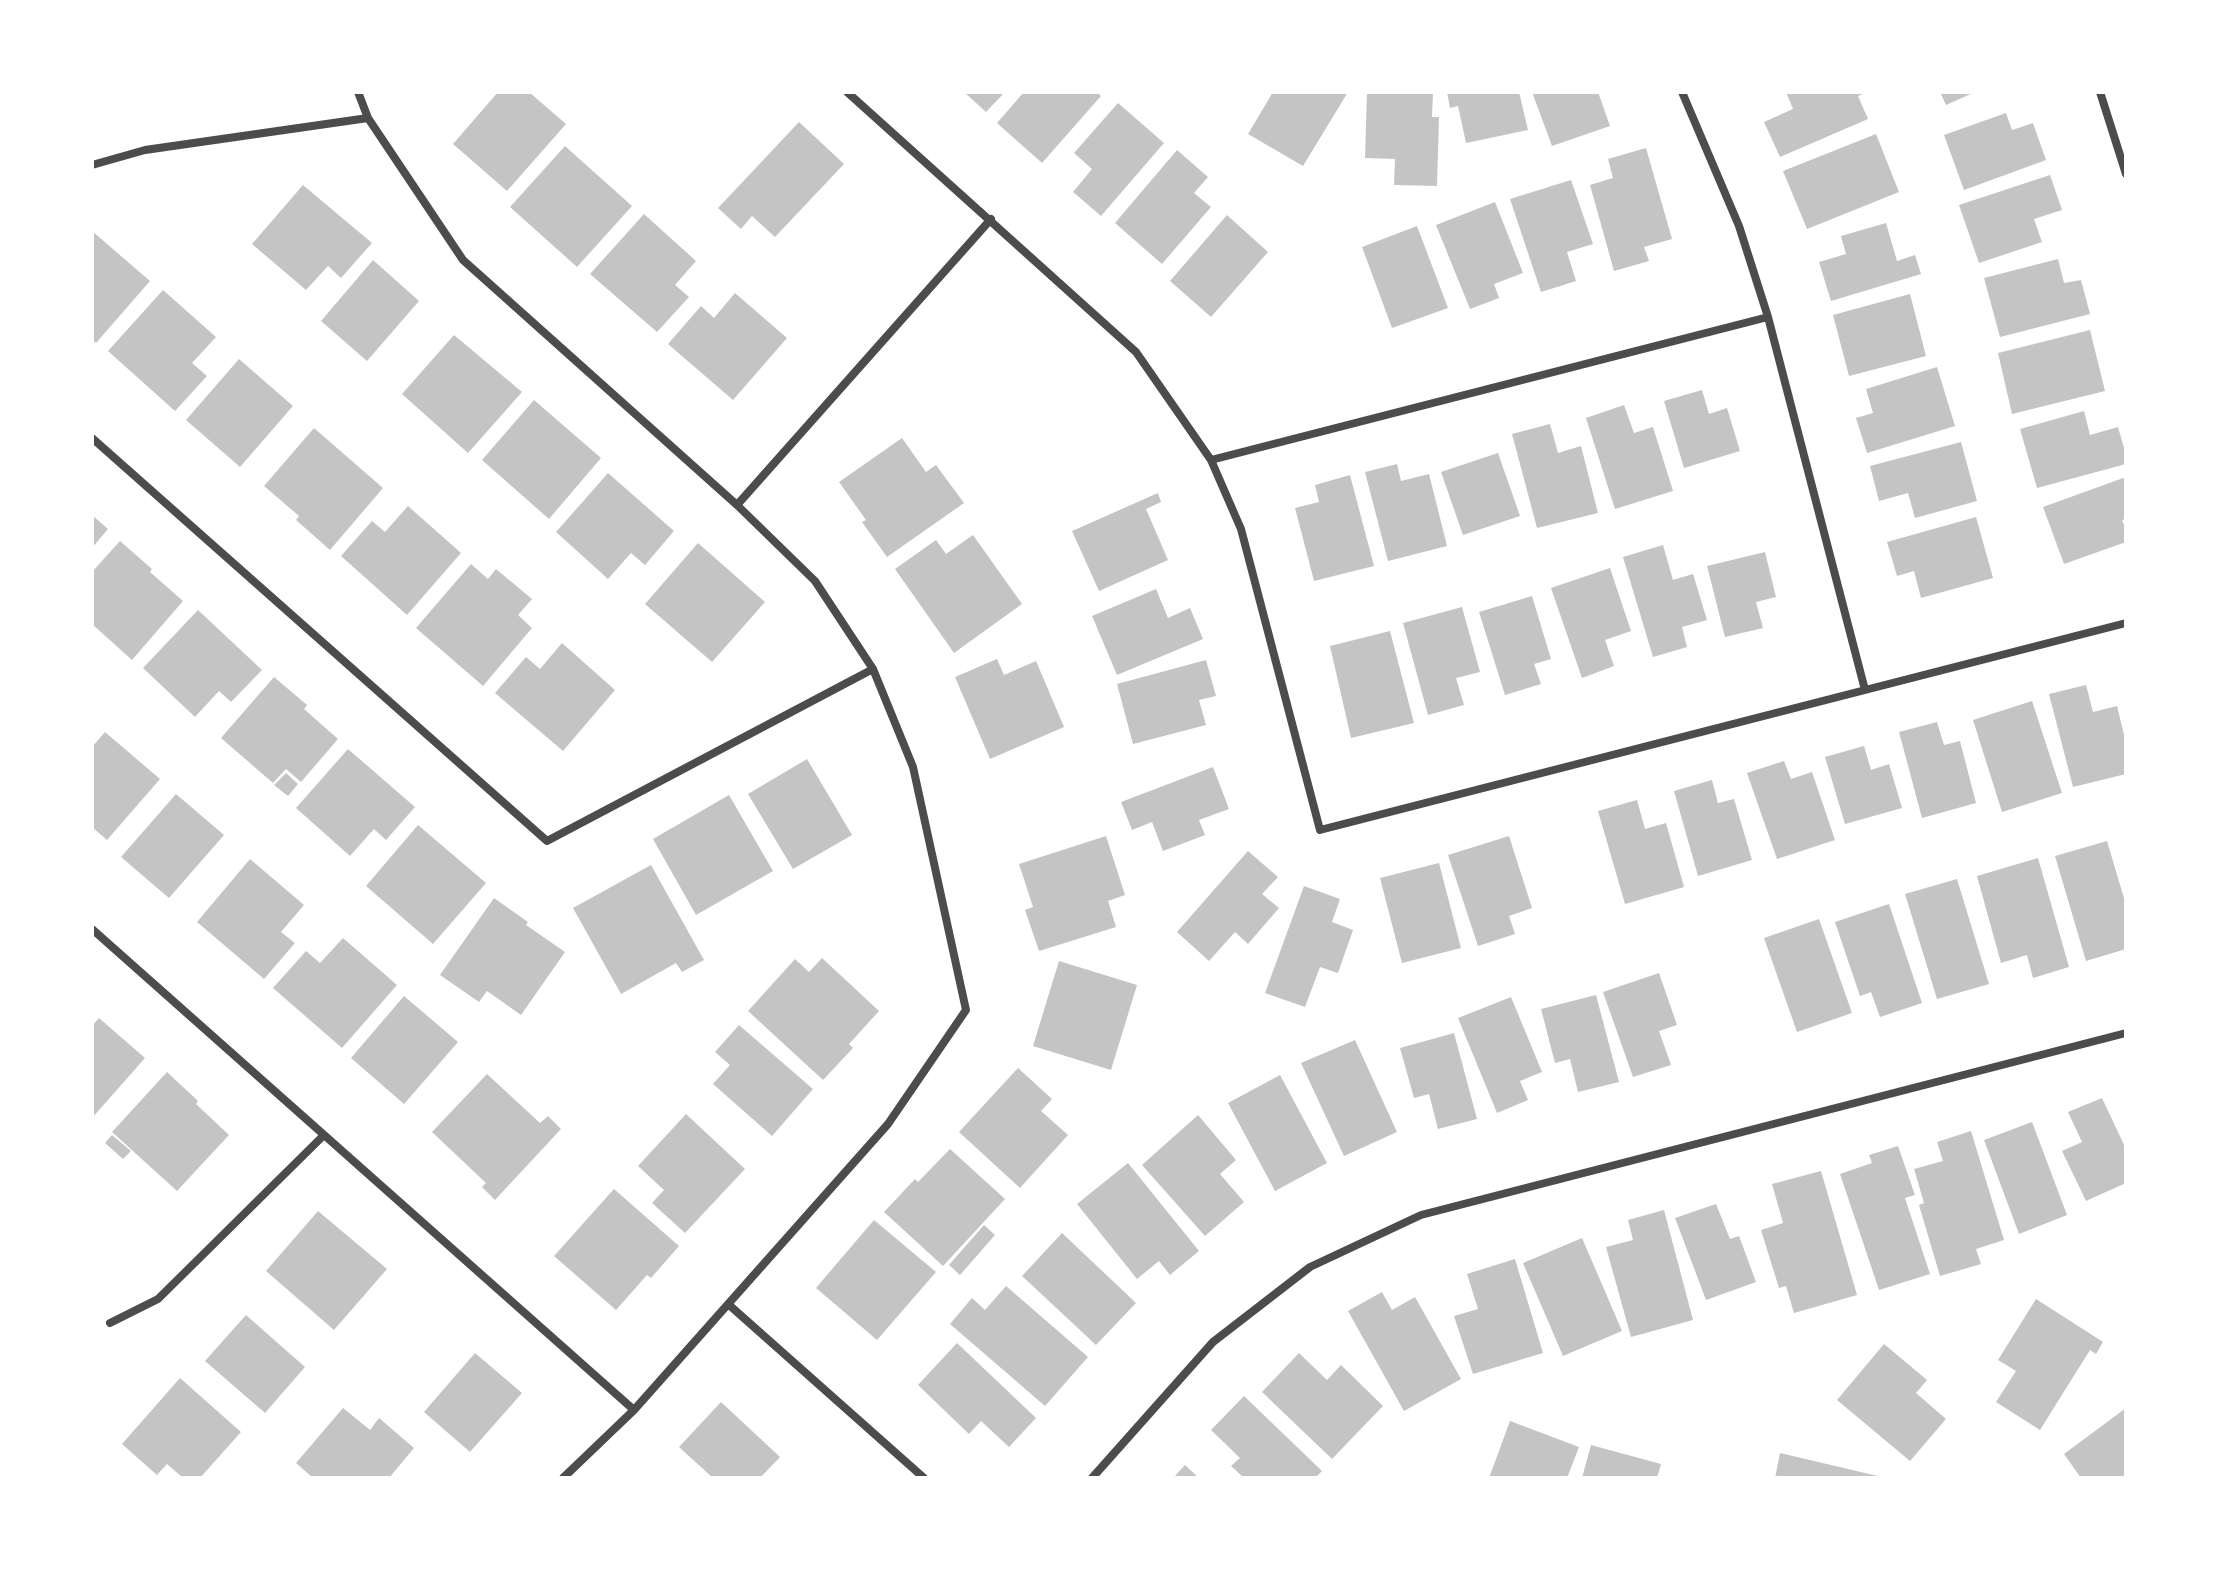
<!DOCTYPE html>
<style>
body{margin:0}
#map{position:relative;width:2218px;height:1570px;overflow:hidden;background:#fff;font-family:"Golos Text",sans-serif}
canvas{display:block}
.frame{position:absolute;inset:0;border:94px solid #fff;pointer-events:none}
</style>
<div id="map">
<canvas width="2218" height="1570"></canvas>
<div class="frame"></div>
</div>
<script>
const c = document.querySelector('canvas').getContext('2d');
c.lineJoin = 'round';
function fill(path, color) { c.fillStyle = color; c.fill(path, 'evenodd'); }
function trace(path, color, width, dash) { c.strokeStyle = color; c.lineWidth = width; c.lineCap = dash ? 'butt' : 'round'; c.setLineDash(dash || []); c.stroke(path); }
fill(new Path2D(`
 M498,92H529L566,124L507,191L453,144Z
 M964,92H1005L986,112Z
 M1024,92H1097L1101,96L1042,163L997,123Z
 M1273,92H1348L1303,166L1248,134Z
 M1367,92H1433L1432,117H1439L1437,186L1394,185L1395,159L1365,158Z
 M1447,92H1519L1528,130L1466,143L1458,106L1450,108Z
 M1532,92H1598L1610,126L1552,146Z
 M1786,92H1868L1858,96L1868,119L1780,157L1764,122L1793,109Z
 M1940,92H1975L1946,105Z
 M1118,103L1164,143L1101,216L1073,192L1092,169L1074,153Z
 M2006,113L2012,130L2033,123L2046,160L1964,190L1944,135Z
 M799,122L844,164L775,237L752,216L741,229L718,208Z
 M1876,134L1899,192L1807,229L1783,171Z
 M565,146L632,206L577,267L510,207Z
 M1646,148L1672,239L1644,247L1649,261L1614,271L1590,185L1613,178L1608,159Z
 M1177,150L1208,177L1194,193L1211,207L1162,264L1115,223Z
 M2050,175L2062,210L2034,219L2042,242L1979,263L1959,205Z
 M1571,180L1593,244L1567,252L1576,281L1541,292L1510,199Z
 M303,185L372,243L341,278L328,266L306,290L252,244Z
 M1495,202L1523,273L1494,284L1499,298L1470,309L1436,225Z
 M644,214L696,261L675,285L689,297L657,332L590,274Z
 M1227,215L1268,252L1211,317L1170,281Z
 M1886,223L1897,261L1915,255L1921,274L1831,301L1819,262L1846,254L1841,236Z
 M1417,226L1448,308L1392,328L1362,247Z
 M92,231L150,281L96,343L92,339Z
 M2058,259L2064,283L2081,280L2090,314L2000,337L1984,278Z
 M373,260L419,301L367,361L321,321Z
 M163,290L216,337L192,363L207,376L175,411L108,351Z
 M735,293L787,338L733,400L668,344L701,306L714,318Z
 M1910,294L1926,356L1849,376L1833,315Z
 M2090,330L2105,391L2012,414L1998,353Z
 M454,335L522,392L468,453L402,394Z
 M239,359L293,406L240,467L186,420Z
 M1937,367L1955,426L1867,453L1856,418L1873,413L1866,389Z
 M1702,390L1709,414L1727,408L1740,451L1684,468L1664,401Z
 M534,400L601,458L549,519L482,460Z
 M1624,405L1634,433L1653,427L1673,491L1615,509L1586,418Z
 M2084,411L2090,435L2118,427L2126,455V464L2037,488L2020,429Z
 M1550,424L1558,453L1581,446L1598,513L1537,528L1512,434Z
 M314,428L383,488L330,550L296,520L299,516L264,486Z
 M902,438L926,472L936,465L964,503L887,557L862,522L866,520L839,482Z
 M1961,442L1977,501L1915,518L1908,493L1879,501L1870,466Z
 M1498,453L1520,516L1463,535L1441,472Z
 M1397,464L1401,481L1429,474L1447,546L1388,561L1365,472Z
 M608,473L674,531L645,565L631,553L608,579L556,532Z
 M1350,475L1374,566L1314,581L1295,508L1319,502L1315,485Z
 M2126,477V519L2122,520L2126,530V542L2064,564L2043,507Z
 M1158,493L1161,502L1146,509L1168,560L1099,591L1072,531Z
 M408,506L461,553L407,615L341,556L372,521L385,532Z
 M92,515L108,529L92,548Z
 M1976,517L1993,578L1921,598L1914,571L1897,576L1887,542Z
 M973,535L1022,604L954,653L895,569L936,540L946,554Z
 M120,541L152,569L150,572L183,601L132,660L92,624V572Z
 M698,543L765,602L712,662L645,604Z
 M1663,545L1673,580L1693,574L1707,620L1682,627L1687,647L1653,657L1623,557Z
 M1765,552L1776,597L1756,602L1763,628L1725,637L1707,566Z
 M471,564L488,579L496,569L532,599L518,615L532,628L483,686L416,628Z
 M1610,568L1631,631L1605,640L1614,666L1582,678L1551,588Z
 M1156,589L1168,618L1190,608L1203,639L1117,675L1092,616Z
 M1532,596L1551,659L1534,664L1541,684L1505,695L1479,612Z
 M1462,607L1480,672L1456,678L1464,705L1428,715L1403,623Z
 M198,610L262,670L231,702L219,691L195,717L143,668Z
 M1390,631L1414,723L1351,738L1330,646Z
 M562,643L615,690L563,751L495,693L526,657L540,669Z
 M997,659L1004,675L1036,661L1064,727L990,759L955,677Z
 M1206,660L1216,696L1199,700L1206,725L1133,744L1117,684Z
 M274,677L307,705L304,709L338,739L301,782L286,769L273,783L221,738Z
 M2086,685L2093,712L2117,706L2126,743V774L2073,787L2049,694Z
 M2032,701L2062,793L2002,812L1973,720Z
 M1937,722L1944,745L1960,741L1976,803L1922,818L1899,732Z
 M105,732L160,779L107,840L92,827V747Z
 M1864,746L1871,770L1889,764L1902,808L1845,824L1825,757Z
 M348,749L415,807L386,840L374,829L350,856L296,808Z
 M807,759L852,835L793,869L748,794Z
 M1784,761L1791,779L1812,772L1835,840L1777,859L1747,773Z
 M1213,767L1229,809L1199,820L1205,835L1163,851L1152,822L1132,830L1121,802Z
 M286,773L298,784L288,796L274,785Z
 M1712,780L1718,803L1734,799L1752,860L1698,876L1674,791Z
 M176,794L224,835L169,898L121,857Z
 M729,795L773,871L696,915L653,839Z
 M1637,800L1645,829L1666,823L1684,887L1625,904L1598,811Z
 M418,825L486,883L433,944L366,886Z
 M1106,836L1125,895L1108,901L1116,927L1039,951L1025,910L1033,907L1019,864Z
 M1509,836L1532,908L1509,916L1515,934L1478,946L1448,855Z
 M2107,841L2126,905V949L2086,961L2055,856Z
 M1248,851L1278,877L1262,894L1279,908L1248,944L1235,932L1209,961L1177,932Z
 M2038,858L2069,967L2033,978L2027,955L2001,963L1977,876Z
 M250,859L304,905L281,932L295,943L264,979L197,922Z
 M1439,863L1461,948L1402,963L1380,878Z
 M651,865L704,960L682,972L676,963L621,994L573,908Z
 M1957,879L1989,984L1937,999L1905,894Z
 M1304,886L1340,899L1332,922L1353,930L1338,973L1320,967L1305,1007L1265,993Z
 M494,898L528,922L526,925L565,952L521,1015L487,991L479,1002L440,975Z
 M1889,904L1922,1003L1880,1017L1871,992L1860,996L1835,922Z
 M1819,919L1852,1013L1797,1032L1764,938Z
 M343,938L397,985L342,1048L273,988L306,951L320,963Z
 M822,958L879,1011L849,1044L853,1048L823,1080L748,1011L795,959L809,972Z
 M1059,961L1137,985L1111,1070L1033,1046Z
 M1659,973L1677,1025L1659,1031L1671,1065L1633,1077L1603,992Z
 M1596,995L1619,1082L1578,1092L1570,1059L1555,1063L1541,1009Z
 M404,996L458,1042L404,1104L351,1058Z
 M1511,997L1542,1072L1520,1081L1528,1100L1497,1113L1458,1018Z
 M99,1018L145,1058L92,1118V1026Z
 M739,1025L813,1089L772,1136L713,1084L730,1065L715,1052Z
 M1454,1033L1477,1119L1438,1129L1429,1094L1414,1098L1400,1048Z
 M1355,1040L1397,1132L1344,1156L1301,1063Z
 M1018,1068L1052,1099L1041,1111L1068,1135L1020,1188L959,1132Z
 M167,1072L198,1101L196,1104L229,1135L177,1191L112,1132Z
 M487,1074L540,1123L548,1116L561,1129L495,1200L482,1187L486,1183L432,1132Z
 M1280,1075L1327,1163L1275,1191L1228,1103Z
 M2102,1098L2126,1149V1183L2086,1201L2062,1151L2082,1142L2068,1112Z
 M686,1114L745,1169L685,1233L652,1203L664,1190L638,1166Z
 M1198,1115L1236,1160L1220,1174L1244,1202L1205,1236L1142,1165Z
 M2032,1122L2067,1215L2019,1234L1984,1140Z
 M1971,1131L2004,1240L1976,1249L1981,1264L1940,1276L1919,1205L1924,1203L1914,1169L1943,1161L1937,1142Z
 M112,1135L131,1151L123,1159L105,1143Z
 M1898,1146L1915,1195L1905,1198L1930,1274L1879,1290L1840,1174L1872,1163L1869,1155Z
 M950,1149L1005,1199L943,1266L884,1212L915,1179L918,1182Z
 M1128,1163L1199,1251L1170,1275L1159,1261L1137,1279L1077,1204Z
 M1821,1171L1857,1295L1794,1313L1786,1286L1779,1288L1761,1230L1783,1223L1772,1184Z
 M614,1189L679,1246L651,1278L647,1275L616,1310L554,1256Z
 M1716,1204L1730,1239L1739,1236L1756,1282L1706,1300L1675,1218Z
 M1664,1210L1693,1320L1631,1337L1606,1247L1633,1240L1628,1220Z
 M318,1211L387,1269L334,1330L266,1271Z
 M874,1220L936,1272L877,1340L816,1288Z
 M984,1225L995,1235L960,1275L949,1265Z
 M1062,1233L1136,1303L1096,1345L1022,1276Z
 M1582,1238L1622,1331L1563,1356L1523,1263Z
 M1515,1259L1543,1353L1473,1374L1454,1316L1478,1309L1467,1274Z
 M1006,1286L1088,1357L1045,1406L950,1324L972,1298L985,1310Z
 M1382,1292L1392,1310L1415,1297L1461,1379L1404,1411L1348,1311Z
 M2036,1299L2103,1342L2096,1354L2090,1350L2040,1430L1996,1402L2016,1371L1998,1360Z
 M246,1315L305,1367L265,1413L205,1361Z
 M957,1343L1036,1418L1009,1447L981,1421L969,1434L918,1385Z
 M1884,1344L1927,1380L1916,1393L1946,1419L1910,1461L1837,1400Z
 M475,1353L522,1393L470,1452L424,1412Z
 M1299,1353L1327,1380L1341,1365L1383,1406L1332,1459L1262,1392Z
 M180,1378L241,1432L200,1478H183L167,1464L157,1475L122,1444Z
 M1244,1396L1322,1471L1315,1478H1244L1231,1466L1240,1458L1211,1430Z
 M721,1402L780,1457L760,1478H713L679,1447Z
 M343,1408L370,1430L379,1418L414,1448L389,1478H313L296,1463Z
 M2126,1408V1478H2081L2064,1454Z
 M1510,1421L1579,1447L1567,1478H1489Z
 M1591,1445L1661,1464L1657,1478H1582Z
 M1780,1453L1882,1477L1881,1478H1775Z
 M1185,1465L1199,1478H1173Z`), '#c4c4c4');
trace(new Path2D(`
 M358,92L368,118L463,260L737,505L815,581L873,669L913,767L966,1010L888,1124L634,1410L563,1478
 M847,92L1136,352L1211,460L1241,529L1320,830L2126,623
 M1682,92L1739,226L1768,317L1865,690
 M2100,92L2126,174
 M92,165L145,150L368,118
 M92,438L547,841L873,669
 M1211,460L1768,317
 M737,505L991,219
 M92,929L634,1410
 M728,1304L924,1478
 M110,1323L158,1299L324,1135
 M1092,1478L1213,1342L1310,1267L1421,1215L2126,1033`), '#4c4c4c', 8);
</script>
